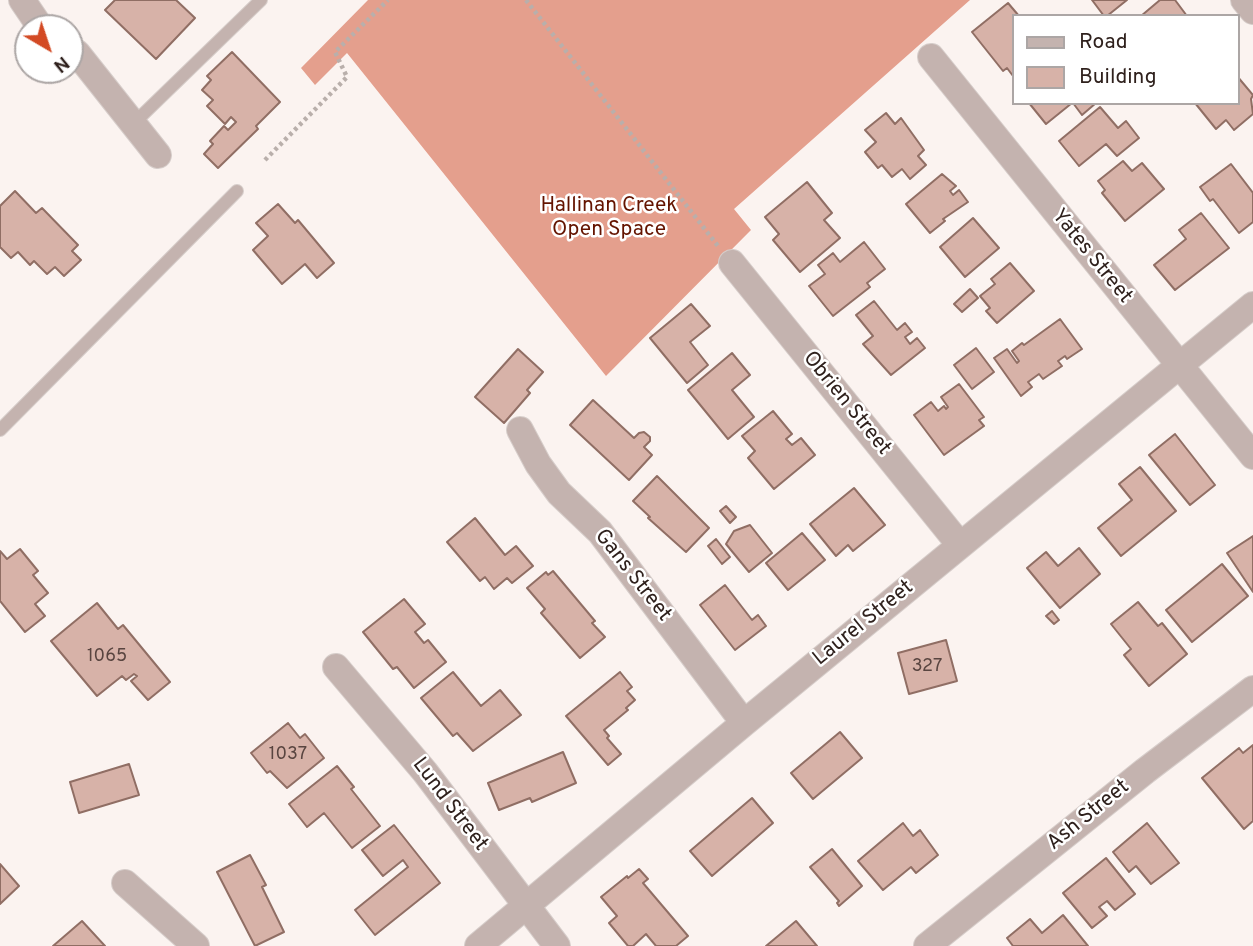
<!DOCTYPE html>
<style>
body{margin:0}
#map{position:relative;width:1253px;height:946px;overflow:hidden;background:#fbf3f0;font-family:Overpass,sans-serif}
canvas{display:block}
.legend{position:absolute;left:1012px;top:14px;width:228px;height:91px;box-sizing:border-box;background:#fff;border:2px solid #aca6a5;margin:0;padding:9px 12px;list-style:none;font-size:21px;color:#2f211d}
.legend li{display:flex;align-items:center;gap:14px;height:35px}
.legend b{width:35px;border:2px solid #aca6a5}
.north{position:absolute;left:14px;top:14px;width:70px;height:70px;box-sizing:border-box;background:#fff;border:2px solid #aca6a5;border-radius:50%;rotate:141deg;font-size:19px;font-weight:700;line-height:28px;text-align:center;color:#2f211d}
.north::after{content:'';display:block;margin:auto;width:24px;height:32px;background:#d34a24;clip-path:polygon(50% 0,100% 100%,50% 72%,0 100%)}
</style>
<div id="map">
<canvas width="1253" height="946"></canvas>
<ul class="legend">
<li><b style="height:9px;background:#c4b3af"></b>Road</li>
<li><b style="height:19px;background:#d7b2a8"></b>Building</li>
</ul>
<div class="north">N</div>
</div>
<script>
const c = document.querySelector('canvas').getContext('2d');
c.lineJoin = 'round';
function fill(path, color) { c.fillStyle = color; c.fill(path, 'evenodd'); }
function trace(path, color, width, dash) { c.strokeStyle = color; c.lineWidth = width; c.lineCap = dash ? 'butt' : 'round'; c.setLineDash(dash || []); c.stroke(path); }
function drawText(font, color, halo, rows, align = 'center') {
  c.font = font + ' Overpass,sans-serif'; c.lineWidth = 5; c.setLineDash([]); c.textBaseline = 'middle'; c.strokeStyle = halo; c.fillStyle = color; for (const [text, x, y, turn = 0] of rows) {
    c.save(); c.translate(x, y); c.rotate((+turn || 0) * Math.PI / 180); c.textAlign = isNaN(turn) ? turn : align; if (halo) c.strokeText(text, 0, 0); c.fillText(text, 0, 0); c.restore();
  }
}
fill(new Path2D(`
 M368,0H970L734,209L751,230L606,376L347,53L315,85L301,68Z`), '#e49f8d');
const building = new Path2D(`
 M115,0H176L195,18L156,59L105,10Z
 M1092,0H1127L1107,16H1104Z
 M1160,0H1175L1187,16H1141Z
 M1008,3L1019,16H1013V76L1007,68L1003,71L972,32Z
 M232,52L280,102L256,126L258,129L218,168L204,154L213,144L210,141L224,126L228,130L236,122L231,117L225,124L207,106L213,100L202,90L211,80L207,76Z
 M1237,76L1253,95L1251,99L1253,114L1234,130L1226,120L1216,129L1195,103H1237Z
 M1029,103H1072L1046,124Z
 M1073,103H1096L1082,115Z
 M1100,107L1118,128L1126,121L1139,138L1117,156L1106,144L1079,166L1059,141Z
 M886,113L895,124L901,118L924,150L918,156L926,165L910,179L902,169L892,177L882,165L878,168L865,152L876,142L865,130Z
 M1123,161L1132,171L1142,163L1164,189L1125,221L1102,193L1105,190L1098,181Z
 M1231,164L1253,193V222L1239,233L1213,199L1210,201L1200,187Z
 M942,174L956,186L950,191L953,195L959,190L968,202L943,219L945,221L930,233L906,204Z
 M807,182L832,213L824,220L840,238L800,272L773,240L779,234L765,217Z
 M15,191L36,213L42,208L78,245L72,251L81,260L64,276L55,267L47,274L34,261L30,265L18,252L11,258L0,247V206Z
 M278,204L295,223L298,220L334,263L317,278L305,264L282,284L253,250L268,236L256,223Z
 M1201,213L1229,248L1175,290L1154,265L1186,239L1179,230Z
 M973,218L999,248L965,277L940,247Z
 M864,242L885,269L867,283L870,287L833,316L809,286L825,274L818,265L833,253L840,262Z
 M1010,263L1034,291L997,323L986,311L990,308L980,296L995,284L991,279Z
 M970,289L978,298L962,312L954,304Z
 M874,301L897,330L905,323L912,332L905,337L910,344L917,338L925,348L891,375L863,344L873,336L856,315Z
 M691,304L710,326L690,342L708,365L687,383L650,338Z
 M1060,319L1082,349L1067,359L1065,356L1058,361L1062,366L1043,379L1039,374L1028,382L1032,387L1021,396L994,358L1007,349L1017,363L1019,361L1012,351L1022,343L1024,345Z
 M976,348L994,372L972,389L954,365Z
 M518,349L543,372L527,390L530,393L504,423L475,397Z
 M732,353L750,375L732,390L754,417L728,439L688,390Z
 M959,384L984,417L979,420L984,426L944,455L914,415L931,402L938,411L944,406L946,409L948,407L941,397Z
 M593,400L634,438L639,433L644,432L650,437V441L644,447L652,455L629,480L570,425Z
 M773,411L792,434L786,439L792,445L801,438L815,455L774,489L748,458L755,451L742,436Z
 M1175,434L1215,485L1190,505L1149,455Z
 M1140,467L1176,511L1121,556L1098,528L1132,500L1119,484Z
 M657,476L709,528L686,552L648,518L650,517L633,501Z
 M854,488L885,525L853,551L848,545L836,556L810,524Z
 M726,506L736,517L730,523L720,511Z
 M475,518L505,555L516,546L533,566L512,583L507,578L494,589L485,577L480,581L447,542Z
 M750,525L772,553L749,572L726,544L734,531Z
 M802,533L825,560L788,590L766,563Z
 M1253,536V592L1227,553Z
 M716,539L730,557L722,564L708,546Z
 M1079,548L1100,574L1060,608L1027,568L1046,552L1058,566Z
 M20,549L38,571L33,575L48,593L35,604L45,616L25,632L0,601V551L7,559Z
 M1222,564L1248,596L1192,642L1166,610Z
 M553,571L595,621L592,623L605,637L580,658L541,613L545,609L527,588L546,572L548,575Z
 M725,585L752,620L758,615L766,626L735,650L700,605Z
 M404,599L425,624L415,632L424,643L428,640L446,662L414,688L397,667L393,669L363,632Z
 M1138,602L1158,626L1162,623L1187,654L1149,686L1124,655L1131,649L1111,624Z
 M97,603L118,629L123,625L170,682L148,700L131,681L137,676L134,674L126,680L122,676L97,696L51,641Z
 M1052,611L1059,620L1054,624L1046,616Z
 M946,640L957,681L909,694L898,653Z
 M453,672L481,706L500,690L521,715L473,751L457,733L453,736L421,698Z
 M620,672L632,687L627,691L635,700L626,708L628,710L604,730L609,736L607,738L621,754L608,765L566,716Z
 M288,723L300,738L305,734L324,758L287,788L270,771L267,773L251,753Z
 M840,732L862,758L813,799L791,773Z
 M1253,745V821L1244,829L1202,778L1239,748L1243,753Z
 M563,752L576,783L532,802L530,798L499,810L488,783Z
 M129,764L139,795L79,813L70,782Z
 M337,766L354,787L351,789L380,826L352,848L324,813L307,827L289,804Z
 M752,798L773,823L712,876L690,851Z
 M903,823L913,836L920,830L938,855L916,873L911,867L883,890L858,861Z
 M1147,823L1179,863L1151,884L1136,866L1129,872L1113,852Z
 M394,825L440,883L375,935L355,910L408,867L403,860L383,876L362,850Z
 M832,849L862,886L839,906L837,903L839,901L810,867Z
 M250,855L266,885L262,887L284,932L255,946L217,872Z
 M1106,858L1135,894L1115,910L1107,901L1099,907L1107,916L1092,928L1063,893Z
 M0,864L19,886L0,904Z
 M639,869L648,879L643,883L688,936L676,946H656L646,934L633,946H628L609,923L617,916L601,897L627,876L628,878Z
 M1063,915L1088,946H1013L1007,938L1030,919L1042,933Z
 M82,921L105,946H53Z
 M796,921L817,946H766Z`);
fill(building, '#d7b2a8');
trace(building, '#906e64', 2);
const service = new Path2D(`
 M133,124L261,0
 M0,430L237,191`);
const minor = new Path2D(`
 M22,0L41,28
 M1244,0L1253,11
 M70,51L77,53L158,155
 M931,57L1253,456
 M732,263L960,545
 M520,430L538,464L559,493L600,532L744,723
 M336,667L425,772L557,946
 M125,883L196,946
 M478,946L744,723L1253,305
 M927,946L1145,771L1253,689`);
trace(service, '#d6cdca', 14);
trace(minor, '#d6cdca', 28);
trace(new Path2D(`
 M526,0L718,246
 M265,160L347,77L335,52L388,0`), '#b9afab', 4.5, [3.5, 3.5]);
trace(service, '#c4b3af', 12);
trace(minor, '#c4b3af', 26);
drawText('18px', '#594540', null, [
 ["1065",107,657],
 ["327",927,667],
 ["1037",288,755]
]);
drawText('21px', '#641400', '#fff', [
 ["Hallinan Creek",609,207],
 ["Open Space",609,231]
]);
drawText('21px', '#2f211d', '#fff', [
 ["Yates Street",1091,257,51],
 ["Obrien Street",846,404,51],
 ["Gans Street",632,576,52],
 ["Laurel Street",864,624,-39],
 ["Lund Street",449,805,53],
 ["Ash Street",1089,816,-39]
]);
</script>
